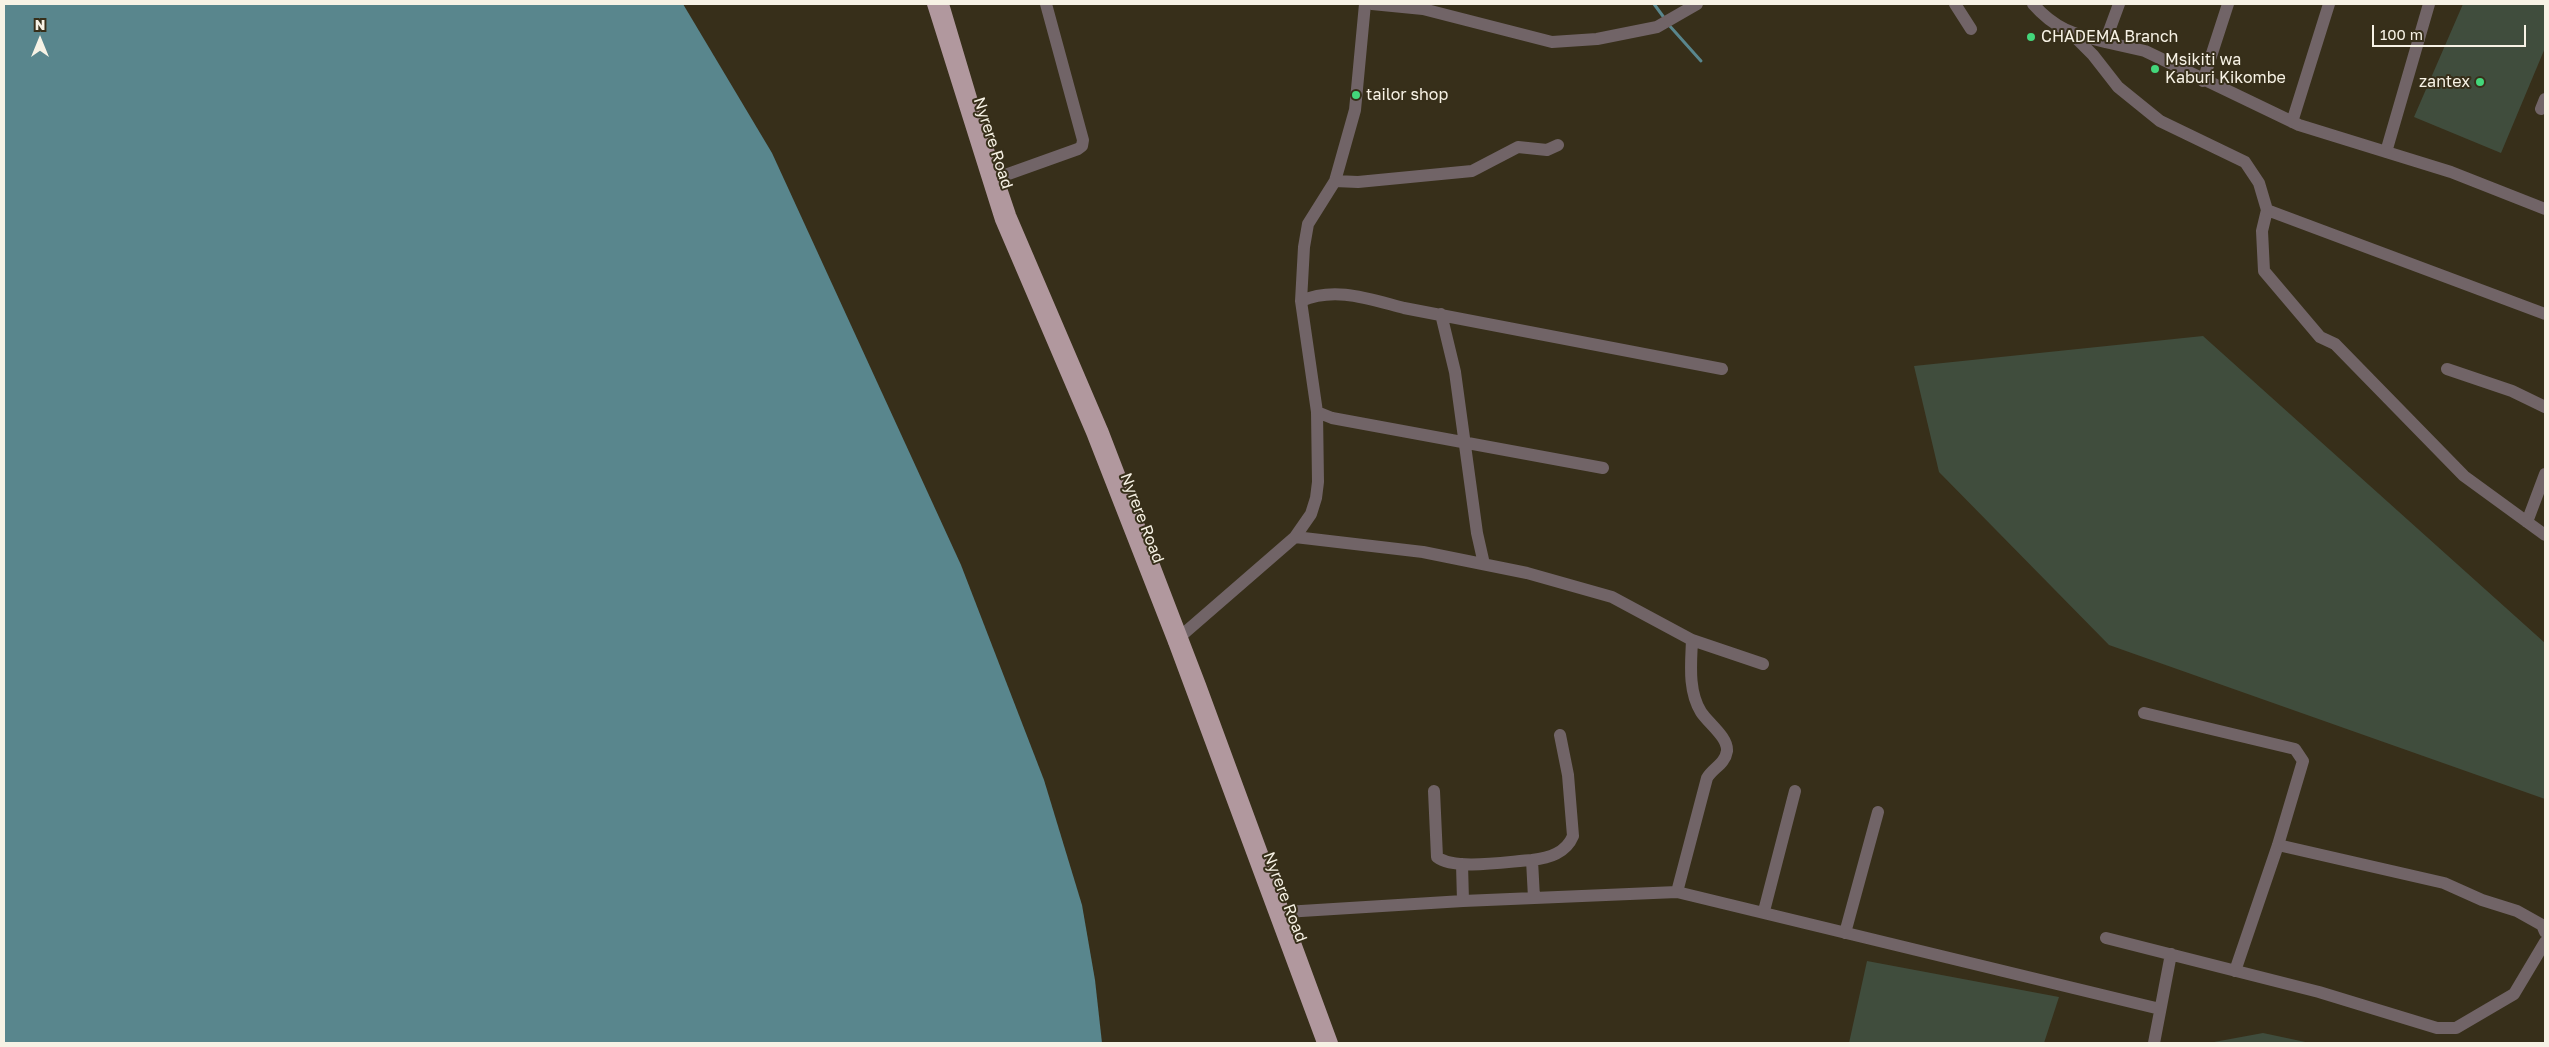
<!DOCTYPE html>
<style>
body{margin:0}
#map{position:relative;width:2549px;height:1047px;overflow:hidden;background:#372f1a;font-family:"Golos Text",sans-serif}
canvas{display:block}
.frame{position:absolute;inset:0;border:5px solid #f7f2e5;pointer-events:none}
.north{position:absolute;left:15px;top:15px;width:50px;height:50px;-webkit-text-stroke:4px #372f1a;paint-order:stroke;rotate:0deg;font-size:14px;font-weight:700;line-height:20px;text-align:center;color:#f7f2e5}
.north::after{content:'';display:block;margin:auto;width:18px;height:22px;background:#f7f2e5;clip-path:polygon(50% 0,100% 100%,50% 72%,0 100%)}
.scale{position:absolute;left:2372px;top:25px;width:154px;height:22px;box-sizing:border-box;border:2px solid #f7f2e5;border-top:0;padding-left:6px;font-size:15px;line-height:18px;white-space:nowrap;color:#f7f2e5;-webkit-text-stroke:4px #372f1a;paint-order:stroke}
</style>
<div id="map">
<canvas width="2549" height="1047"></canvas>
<div class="frame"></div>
<div class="north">N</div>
<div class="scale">100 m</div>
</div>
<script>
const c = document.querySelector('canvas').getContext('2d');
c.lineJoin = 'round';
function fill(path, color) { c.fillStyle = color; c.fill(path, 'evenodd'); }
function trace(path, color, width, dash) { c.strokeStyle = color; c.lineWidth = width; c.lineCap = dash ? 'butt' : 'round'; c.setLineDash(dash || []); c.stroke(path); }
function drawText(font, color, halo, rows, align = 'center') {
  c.font = font + ' "Golos Text",sans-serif'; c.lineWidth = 4; c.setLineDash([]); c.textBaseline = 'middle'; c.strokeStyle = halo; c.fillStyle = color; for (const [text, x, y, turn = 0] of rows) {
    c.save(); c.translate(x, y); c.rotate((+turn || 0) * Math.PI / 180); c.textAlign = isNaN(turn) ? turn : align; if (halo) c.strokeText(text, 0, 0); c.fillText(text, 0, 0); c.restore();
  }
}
fill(new Path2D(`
 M2463,4L2545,5V48L2501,153L2414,117Z
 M2203,336L2545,643V799L2109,645L1939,472L1914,366Z
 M1867,961L2059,997L2044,1043H1849Z
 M2263,1033L2310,1043H2214V1042Z`), '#404d3d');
fill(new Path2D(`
 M4,4H683L772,153L961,565L1044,780L1082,905L1095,980L1102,1043H4Z`), '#59868d');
trace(new Path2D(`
 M1654,4L1665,19
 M1668,24L1701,61`), '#59868d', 3);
trace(new Path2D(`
 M1372,4L1423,9L1552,42L1597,39L1657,27L1697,4
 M1955,4L1971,29
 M2033,4C2055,29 2073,34 2105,42L2119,4
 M2072,34L2093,55L2118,87L2160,121L2245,162L2259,183L2267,210L2262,231L2264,271L2320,337L2335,344L2464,476L2545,535
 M2105,42L2145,51L2299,125L2451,172L2545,209
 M2203,81L2228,4
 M2541,109L2545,99
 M2292,122L2329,4
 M2386,152L2429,4
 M997,178L1078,149L1082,146L1083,140L1046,4
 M1335,181L1358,182L1472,171L1518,147L1547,150L1558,145
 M2267,210L2545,314
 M1301,301C1335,286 1369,299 1404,308L1722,369
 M1441,314L1455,372L1477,533L1484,564
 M2447,369L2512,391L2545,407
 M1317,412L1332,418L1603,468
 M2527,522L2545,474
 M1295,537L1423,552L1527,573L1612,597L1692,640L1763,664
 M1174,642L1295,537L1311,514L1316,498L1318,482L1317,412L1301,301L1304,247L1308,224L1335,181L1355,110L1365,4
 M2144,713L2295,749L2303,761L2278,845L2235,971
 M1434,791L1437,857C1455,871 1510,861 1532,860
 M2278,845L2444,883L2482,900L2517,911L2542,925L2545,932
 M1462,864L1463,901
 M1677,892L1707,778C1713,768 1725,764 1727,751C1728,737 1708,723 1701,712C1688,691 1691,664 1692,640
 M1534,898L1532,860C1549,858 1566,853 1573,836L1568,775L1560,735
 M1764,911L1795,791
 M1285,912L1463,901L1677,892L2160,1009
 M1845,933L1878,812
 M2106,938L2319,992L2437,1028H2456L2514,994L2545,942
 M2154,1043L2171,954`), '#716467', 12);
trace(new Path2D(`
 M933,4L1001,220L1093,435L1174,642L1323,1043
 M943,4L974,108L1010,215L1102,430L1200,685L1332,1043`), '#b1989e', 12);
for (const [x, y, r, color] of [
 [2031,37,5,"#43d77b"],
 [2155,69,5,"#43d77b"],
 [2480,82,5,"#43d77b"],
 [1356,95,5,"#43d77b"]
]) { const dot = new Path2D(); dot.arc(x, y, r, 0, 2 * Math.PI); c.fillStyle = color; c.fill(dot); trace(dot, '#372f1a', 2); }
drawText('16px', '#f7f2e5', '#372f1a', [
 ["CHADEMA Branch",2041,37],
 ["Msikiti wa",2165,60],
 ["Kaburi Kikombe",2165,78],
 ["zantex",2470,82,"right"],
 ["tailor shop",1366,95]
], 'left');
drawText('16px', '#f7f2e5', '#372f1a', [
 ["Nyrere Road",993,143,72],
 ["Nyrere Road",1142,518,69],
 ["Nyrere Road",1285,897,69]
]);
</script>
